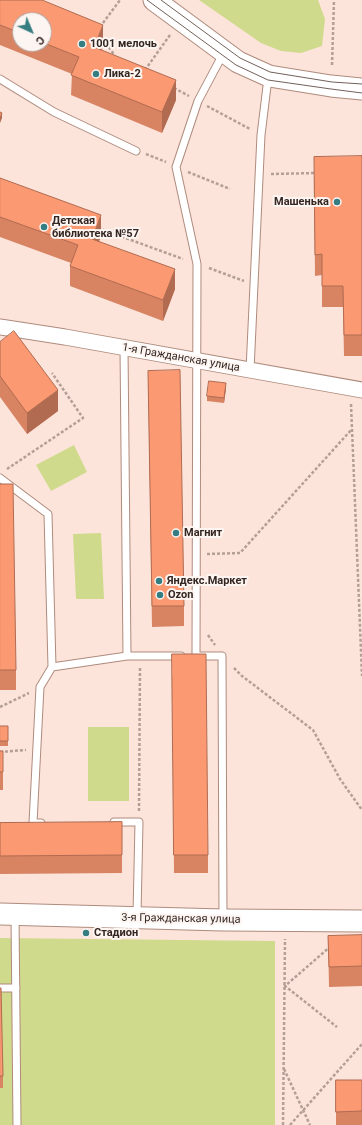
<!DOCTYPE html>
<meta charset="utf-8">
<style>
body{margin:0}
#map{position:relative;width:362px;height:1125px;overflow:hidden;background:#fce4db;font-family:Roboto,sans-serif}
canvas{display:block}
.north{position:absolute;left:12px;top:12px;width:40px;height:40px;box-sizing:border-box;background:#fdf5f2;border:1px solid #ada29e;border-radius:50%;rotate:136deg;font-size:11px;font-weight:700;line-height:16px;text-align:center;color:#342620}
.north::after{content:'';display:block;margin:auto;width:14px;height:18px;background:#347d80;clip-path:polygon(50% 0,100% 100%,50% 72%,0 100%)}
</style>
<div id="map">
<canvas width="362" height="1125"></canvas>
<div class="north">С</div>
</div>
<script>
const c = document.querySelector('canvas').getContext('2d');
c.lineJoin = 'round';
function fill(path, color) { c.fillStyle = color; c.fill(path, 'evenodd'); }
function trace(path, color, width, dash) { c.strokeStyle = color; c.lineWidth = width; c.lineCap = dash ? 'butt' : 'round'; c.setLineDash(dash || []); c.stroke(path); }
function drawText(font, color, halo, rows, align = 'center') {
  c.font = font + ' Roboto,sans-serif'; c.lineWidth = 4; c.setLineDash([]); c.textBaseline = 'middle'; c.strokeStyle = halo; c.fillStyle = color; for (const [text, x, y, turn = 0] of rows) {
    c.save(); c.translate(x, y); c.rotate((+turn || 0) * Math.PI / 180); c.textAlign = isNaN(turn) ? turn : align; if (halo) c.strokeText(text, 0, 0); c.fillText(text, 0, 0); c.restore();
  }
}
fill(new Path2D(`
 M199,0H318L325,19L322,46L301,53L281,51L261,43Z
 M74,445L87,472L51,491L36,465Z
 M101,533L104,599H76L73,534Z
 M88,727H129V801H88Z
 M0,938L275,941V1125H0Z`), '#d0da8c');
const lane = new Path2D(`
 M0,79L54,112L136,151
 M124,348L127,656
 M250,370L261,135L268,78
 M0,478L48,514L52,667L127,656H181
 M196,656H222L223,919
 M196,656L197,264L176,167L198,101L223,54
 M114,822H139L137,915
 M41,823H33L40,687L52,667
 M15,915L17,1125
 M0,988H16`);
const street = new Path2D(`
 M0,327L65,337L362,390`);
const secondary = new Path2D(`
 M154,0L238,62L269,76L331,86L362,89
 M0,914L223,920L362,921`);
trace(lane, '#ae8b7d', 9);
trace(street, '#ae8b7d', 17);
trace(secondary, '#ae8b7d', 23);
trace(new Path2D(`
 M100,27L120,0
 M102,40L106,43L115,56
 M332,65L334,0
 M145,70L170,35
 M174,88L189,96
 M207,106L250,129
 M146,154L166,162
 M188,172L230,189
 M271,174L316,173
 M98,228L183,259
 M209,268L244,281
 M351,404L362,676
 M7,469L83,418L52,373
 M207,554L240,553L352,429
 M208,635L215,645
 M234,668L242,676L313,730L340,779L362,810
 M0,707L29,693
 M0,752L26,750
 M139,811L140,666
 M331,946L285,986L337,1027
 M284,1069L310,1125
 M283,1125L285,939
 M290,1125L362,1044`), '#b49f97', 2.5, [3, 2]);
trace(lane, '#fff', 7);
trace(street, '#fff', 15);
trace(secondary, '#fff', 21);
trace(new Path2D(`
 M147,0L236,65L268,80L331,89L362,93
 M161,0L240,58L270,72L332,82L362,84`), '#72615a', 1);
fill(new Path2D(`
 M0,0L103,45L102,50L176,100L162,133L71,95L72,74L0,45ZM20,20H44V44H20Z
 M362,156V356H344L343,307H322V275L315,276L314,178Z
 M0,178L101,236L99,241L175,289L163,321L70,286V266L71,263L0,237Z
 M0,342L58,411L27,434L0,397Z
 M148,371L184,606V626L152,627Z
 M226,388L224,403L207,401V396Z
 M0,484L16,670V690H0Z
 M172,673L208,855V873H174Z
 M0,726H8V746H0Z
 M0,751H3V790H0Z
 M122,822V873L0,874V823Z
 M362,935V986L329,987L328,936Z
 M0,988L3,1076V1088H0Z
 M336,1080H362V1125H336Z`), '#d88463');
fill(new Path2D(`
 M103,25V45L94,67V47Z
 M176,80V100L162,133V112Z
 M2,113V118L0,123V119Z
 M101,215V236L92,259V239Z
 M175,269V289L163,321V300Z
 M226,383V388L224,403V398Z
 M58,390V411L27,434V413Z`), '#b06b50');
const building = new Path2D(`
 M0,0H42L103,25L94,47L176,80L162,112L71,75L79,57L44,43V20H20V33L0,25Z
 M0,112L2,113L0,119Z
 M362,156V335H344L343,286H322V254L315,255L314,157Z
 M0,178L101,215L92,239L175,269L163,300L70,266L78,245L0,217Z
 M14,331L58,390L27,413L0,376V342Z
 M180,370L184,606H152L148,371Z
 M209,381L226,383L224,398L207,396Z
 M0,484H13L16,670H0Z
 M172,654H206L208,855H174Z
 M0,726H8V741H0Z
 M0,751H3V772H0Z
 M122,822V855L0,856V823Z
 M362,935V966L329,967L328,936Z
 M0,988H1L3,1076H0Z
 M336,1080H362V1111L336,1112Z`);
fill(building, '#fb9973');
trace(building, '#b06b50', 1);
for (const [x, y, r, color] of [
 [82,44,4,"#347d80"],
 [96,74,4,"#347d80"],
 [337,202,4,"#347d80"],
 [44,227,4,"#347d80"],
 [176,533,4,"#347d80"],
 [159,581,4,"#347d80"],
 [160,595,4,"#347d80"],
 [86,933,4,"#347d80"]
]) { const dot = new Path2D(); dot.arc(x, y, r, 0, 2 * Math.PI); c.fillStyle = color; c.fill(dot); trace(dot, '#fdf5f2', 1.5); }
drawText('bold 11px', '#342620', '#fdf5f2', [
 ["1001 мелочь",90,44],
 ["Лика-2",104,74],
 ["Машенька",329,202,"right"],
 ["Детская",52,221],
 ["библиотека №57",52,234],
 ["Магнит",184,533],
 ["Яндекс.Маркет",167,581],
 ["Ozon",168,595],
 ["Стадион",94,933]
], 'left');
drawText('11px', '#342620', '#fdf5f2', [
 ["1-я Гражданская улица",181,358,10],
 ["3-я Гражданская улица",181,919,1]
]);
</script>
